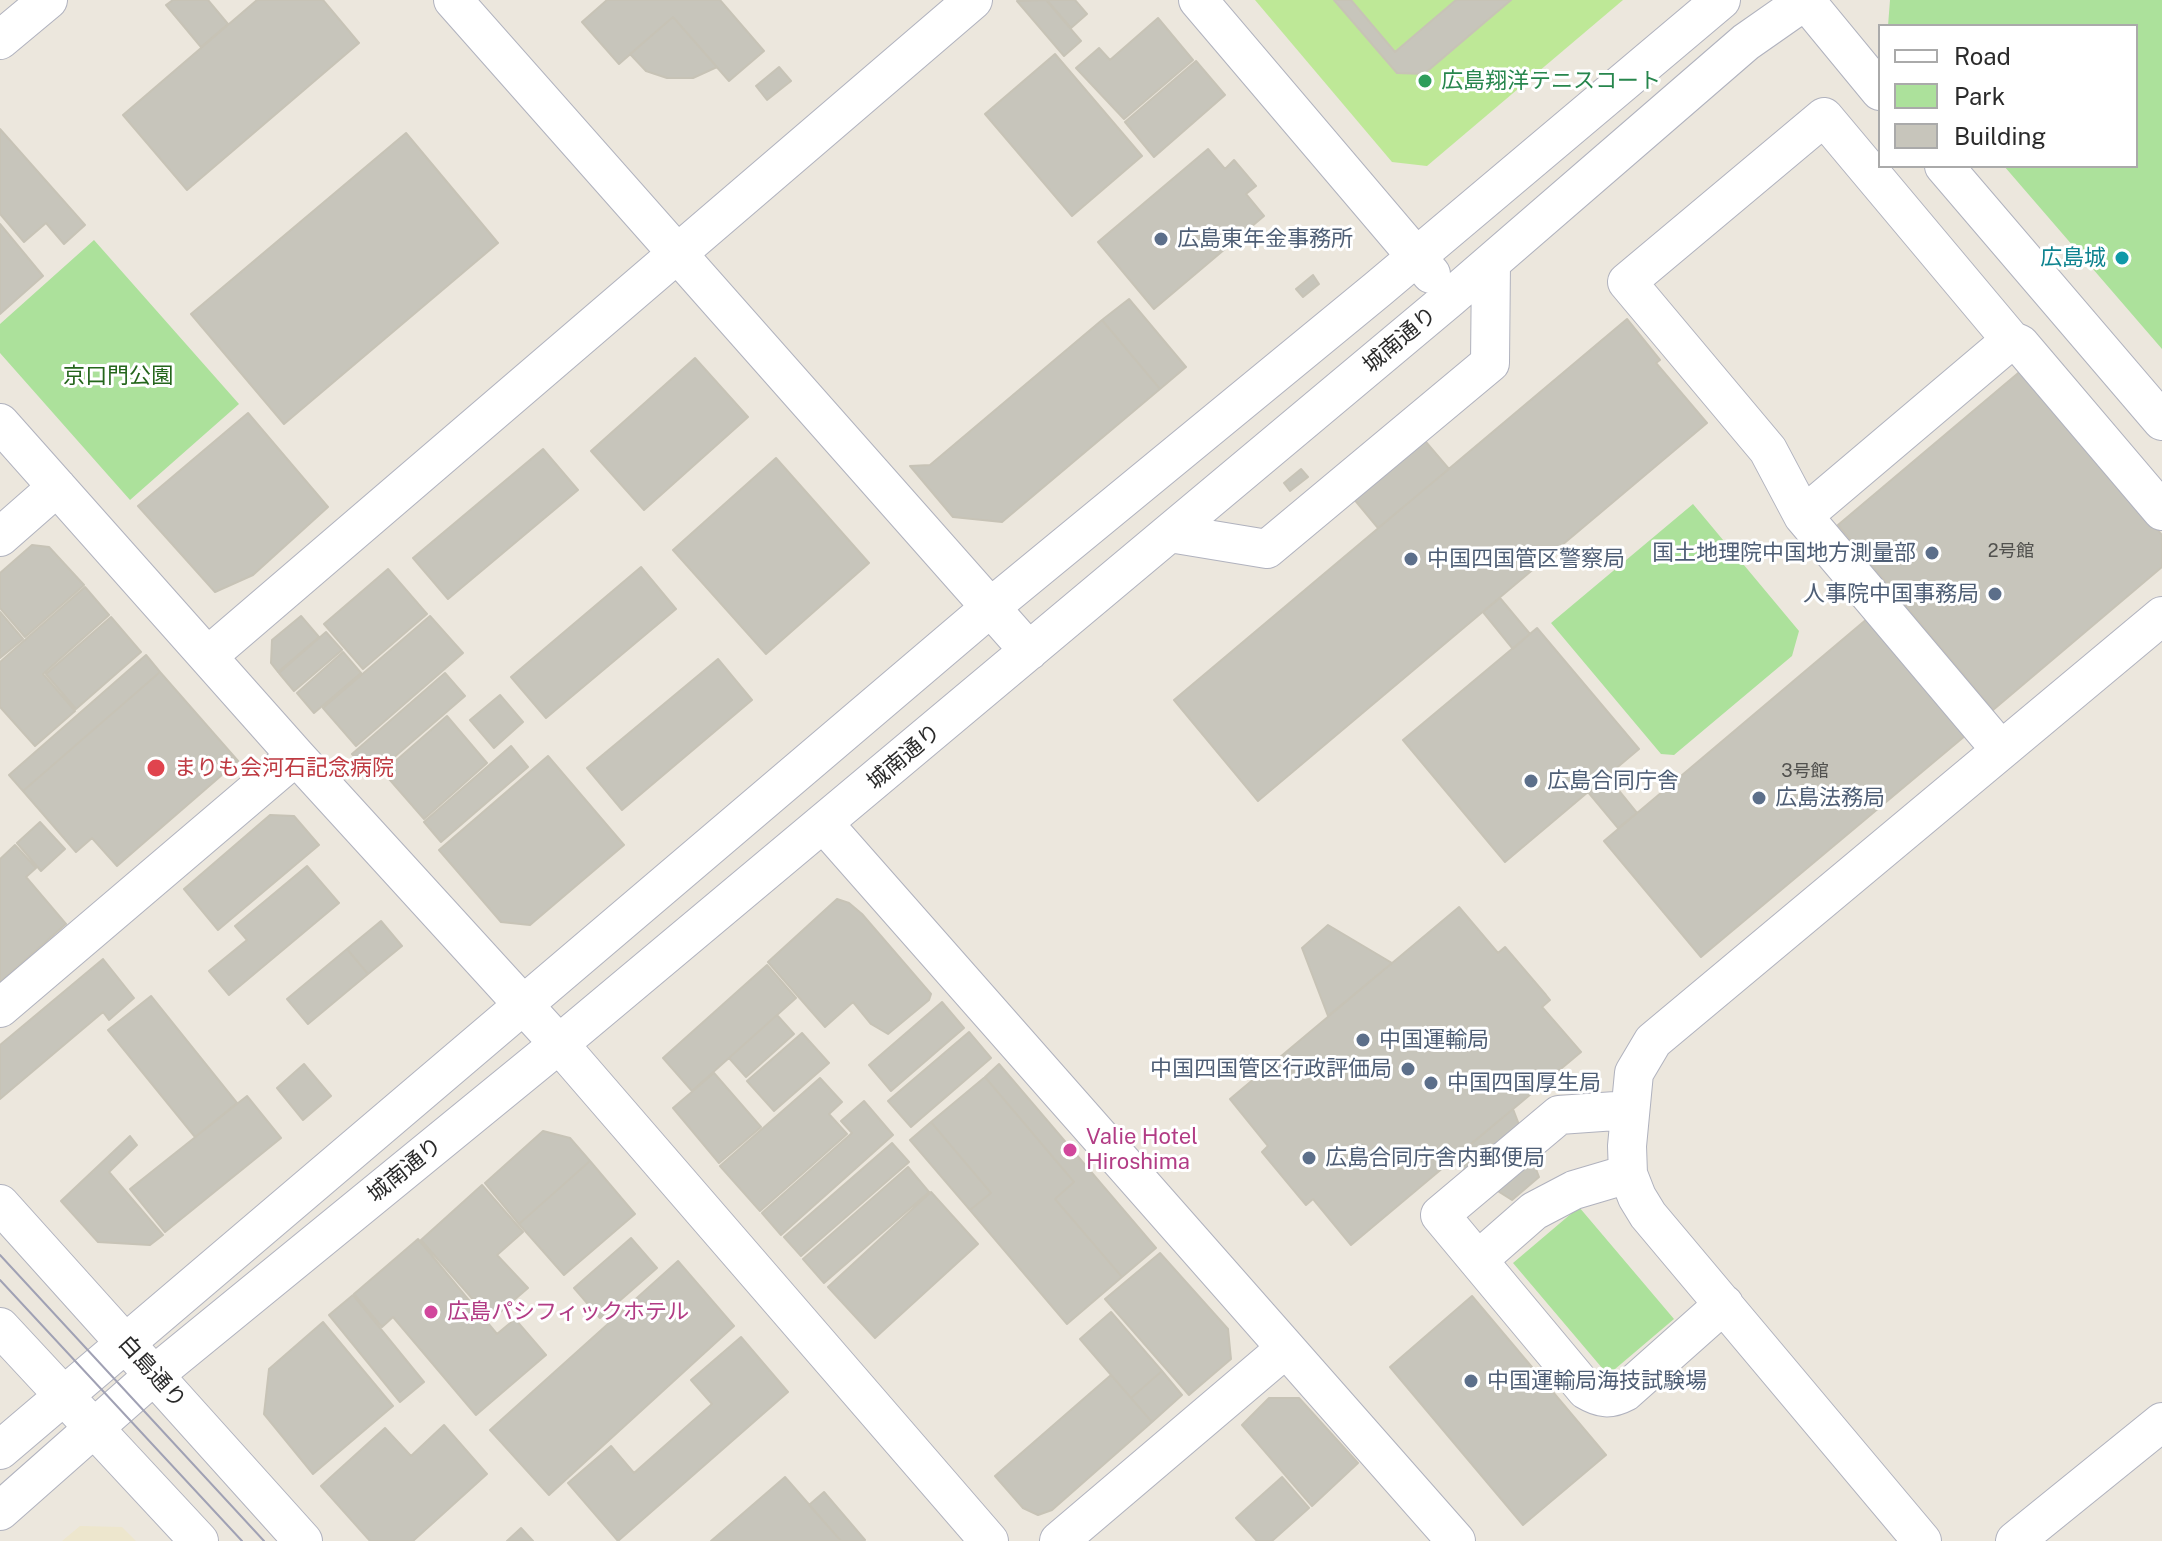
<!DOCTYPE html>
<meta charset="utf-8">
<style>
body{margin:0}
#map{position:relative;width:2162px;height:1541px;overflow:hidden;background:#ece7dd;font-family:"Public Sans",sans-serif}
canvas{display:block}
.legend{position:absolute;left:1878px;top:24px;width:260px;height:144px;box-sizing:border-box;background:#fff;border:2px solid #aaa;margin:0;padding:10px 14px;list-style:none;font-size:24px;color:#2a2a2a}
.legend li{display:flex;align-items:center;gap:16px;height:40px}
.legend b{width:40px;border:2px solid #aaa}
</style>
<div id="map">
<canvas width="2162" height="1541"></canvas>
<ul class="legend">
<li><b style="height:10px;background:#fff"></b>Road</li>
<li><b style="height:22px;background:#ace19b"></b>Park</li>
<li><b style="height:22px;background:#c7c5bb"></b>Building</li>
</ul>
</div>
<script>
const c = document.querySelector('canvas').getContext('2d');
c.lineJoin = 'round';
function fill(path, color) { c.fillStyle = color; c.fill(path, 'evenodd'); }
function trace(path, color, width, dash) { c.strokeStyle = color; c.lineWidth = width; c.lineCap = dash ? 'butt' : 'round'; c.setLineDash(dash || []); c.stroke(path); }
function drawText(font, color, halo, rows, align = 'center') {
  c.font = font + ' "Public Sans","Noto Sans JP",sans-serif'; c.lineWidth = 6; c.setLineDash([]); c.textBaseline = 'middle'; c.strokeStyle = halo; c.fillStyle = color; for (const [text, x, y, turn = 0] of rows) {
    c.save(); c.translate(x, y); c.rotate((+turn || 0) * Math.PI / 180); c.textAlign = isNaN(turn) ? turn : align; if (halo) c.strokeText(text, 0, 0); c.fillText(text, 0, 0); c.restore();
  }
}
fill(new Path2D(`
 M80,1526L122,1527L136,1541H62Z`), '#ede6cd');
fill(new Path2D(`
 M1890,0H2162V349L2004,166H2136V26H1888Z
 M94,240L239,404L130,500L0,353V324Z
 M1693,504L1799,631L1792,656L1674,755L1661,754L1551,623Z
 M1579,1207L1674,1319L1608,1375L1513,1263Z`), '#ace19b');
fill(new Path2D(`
 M1255,0H1623L1427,166L1392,162Z`), '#bee897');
const building = new Path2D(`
 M173,0H208L228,24L201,47L166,5Z
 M257,0H323L359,43L187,190L123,115Z
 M607,0H720L764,51L729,81L673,17L619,64L582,22Z
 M1046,0L1081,41L1064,56L1017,1Z
 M1047,0H1075L1087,14L1071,28Z
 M1334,0H1351L1395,52L1456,0H1511L1424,74L1397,73Z
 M673,17L717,67L693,78H667L646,71L630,54Z
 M1158,18L1193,60L1124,119L1076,68L1099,48L1110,60Z
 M1055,54L1142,156L1072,216L985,114Z
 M1196,61L1225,95L1154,157L1125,122Z
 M779,67L791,81L767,100L756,86Z
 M0,129L85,225L64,244L46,223L24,242L0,214Z
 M406,133L498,243L284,424L191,314Z
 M1208,149L1225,169L1234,160L1256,186L1246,194L1264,216L1154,309L1098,242Z
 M0,224L43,276L0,314Z
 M1313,275L1319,284L1303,297L1296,289Z
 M1129,299L1186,367L1160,389L1102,320Z
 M1627,319L1660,360L1656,363L1707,423L1258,801L1174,700Z
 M1102,320L1160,389L1002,522L953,517L910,466L930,465Z
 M695,358L748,417L644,510L591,451Z
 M2023,369L2162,535V567L1993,710L1838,525Z
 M248,413L328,507L253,575L215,592L138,506Z
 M1414,428L1449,469L1378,528L1344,487Z
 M543,449L578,490L448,599L413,558Z
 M776,458L869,563L766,654L673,550Z
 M1301,469L1308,477L1290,491L1284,483Z
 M32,545L49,547L84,585L25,637L0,608V573Z
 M641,567L676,609L546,718L511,677Z
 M388,569L427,614L363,669L324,624Z
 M85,587L109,615L43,674L75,711L35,746L0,707V662Z
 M1500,598L1530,634L1513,649L1483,612Z
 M0,612L23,639L0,658Z
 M1874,613L1972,730L1701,957L1604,841Z
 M301,616L319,637L278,672L271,663L272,640Z
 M430,616L463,653L356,746L323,708Z
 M111,617L141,652L76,709L46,674Z
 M1537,628L1639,749L1505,862L1403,740Z
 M326,632L342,650L294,691L279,673Z
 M343,652L361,673L314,713L297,693Z
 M146,655L160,672L23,791L9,775Z
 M718,659L752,700L622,810L587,768Z
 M160,672L238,761L117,866L92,838L76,852L23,791Z
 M445,673L465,696L371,777L352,754Z
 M500,695L523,722L494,748L470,720Z
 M447,716L487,763L424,819L383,772Z
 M511,746L528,767L441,842L424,822Z
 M548,756L624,845L530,925L501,922L439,850Z
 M1607,776L1637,813L1618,828L1588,792Z
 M270,815L294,816L319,845L218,930L184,889Z
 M40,822L65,849L41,871L17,843Z
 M15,845L36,868L26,877L66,924L0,982V859Z
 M307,866L339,903L229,995L209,971L247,940L235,926Z
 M837,899L849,903L862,914L931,994L929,1000L888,1034L871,1024L853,1002L825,1027L768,962Z
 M1459,907L1498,953L1505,947L1546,995L1550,1000L1542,1007L1581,1052L1351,1245L1313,1199L1306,1205L1262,1152L1268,1146L1230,1099Z
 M381,921L402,946L368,974L347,949Z
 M1328,925L1392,963L1328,1016L1302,948Z
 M347,949L368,974L308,1024L287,999Z
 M103,959L134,998L109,1020L103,1012L0,1099V1045Z
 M767,965L796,998L692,1091L663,1058Z
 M151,996L237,1103L195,1137L108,1030Z
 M942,1002L964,1028L891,1091L869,1065Z
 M777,1015L794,1034L746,1077L729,1058Z
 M969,1032L991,1058L911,1127L888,1101Z
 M802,1033L829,1063L774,1111L747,1081Z
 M304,1064L331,1096L303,1120L277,1088Z
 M999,1064L1156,1248L1122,1277L1055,1199L1074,1182L985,1077Z
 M714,1073L761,1127L719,1163L673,1108Z
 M985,1077L1074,1182L1055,1199L1122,1277L1067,1324L970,1210L991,1193L931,1122Z
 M820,1078L842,1102L829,1114L847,1134L760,1211L720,1166Z
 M247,1096L281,1138L165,1232L130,1189Z
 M864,1101L893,1135L781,1235L762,1213L852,1133L841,1121Z
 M1513,1109L1539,1177L1512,1200L1450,1161Z
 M931,1122L991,1193L970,1210L910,1140Z
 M543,1131L570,1138L590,1161L519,1224L485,1183Z
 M130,1136L137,1145L109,1172L163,1235L150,1245L98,1242L61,1201Z
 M892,1143L909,1162L801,1256L784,1237Z
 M590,1161L635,1214L564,1275L519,1224Z
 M908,1167L929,1192L824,1283L803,1259Z
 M482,1185L523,1232L497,1255L528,1288L491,1320L421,1240Z
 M931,1192L978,1244L875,1338L828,1287Z
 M631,1238L657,1268L600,1318L574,1288Z
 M418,1239L497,1334L515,1319L546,1355L476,1415L393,1317L382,1327L354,1294Z
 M1160,1253L1228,1329L1231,1359L1189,1395L1105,1299Z
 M678,1261L734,1326L549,1495L490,1430Z
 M353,1295L424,1382L400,1402L329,1315Z
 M1472,1296L1606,1455L1523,1525L1390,1367Z
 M1111,1312L1162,1371L1131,1398L1080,1339Z
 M323,1322L393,1406L313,1474L264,1414L269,1369Z
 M741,1337L788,1392L618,1541L568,1483L611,1446L634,1473L712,1404L691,1380Z
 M1162,1371L1182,1395L1152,1422L1131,1398Z
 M1111,1375L1152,1422L1052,1510L1038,1515L1023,1508L995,1476Z
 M1269,1398H1299L1358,1463L1312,1506L1242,1425Z
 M444,1425L487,1474L413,1541H370L321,1486L385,1428L411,1456Z
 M785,1477L841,1541H711Z
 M1282,1477L1309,1508L1272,1541H1257L1236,1518Z
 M824,1492L865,1540L864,1541H841L809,1505Z
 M521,1528L533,1541H507Z`);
fill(building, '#c7c5bb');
trace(building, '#c7c3b6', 2);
const minor = new Path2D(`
 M453,0L1029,651
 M1198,0L1431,274
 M1805,0L1880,91
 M0,40L48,0
 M1944,166L2162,421
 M0,423L296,756L559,1044L989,1541
 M1803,516L2011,340
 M1170,533L1267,549L1490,363L1491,263
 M0,537L57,487
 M209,655L973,0
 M2000,749L1803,516L1768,450L1627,282L1824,117L2011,340L2020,344L2162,511
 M824,824L1456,1541
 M0,1008L296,756
 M1630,1110L1559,1115L1440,1215L1586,1390C1601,1399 1610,1400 1625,1392L1724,1304
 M0,1204L303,1541
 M1478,1260L1534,1211L1574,1190L1628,1174
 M0,1327L199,1541
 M0,1450L991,607L1378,289L1721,0
 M0,1511L154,1375L559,1044L1450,298L1746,42L1806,0
 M1059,1541L1285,1349
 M1922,1541L1648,1215L1637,1197L1628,1174L1627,1146L1634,1073L1653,1041L2162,616
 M2015,1541L2162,1422`);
trace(minor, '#b0b2be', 40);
trace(minor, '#fff', 38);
trace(new Path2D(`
 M0,1255L264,1541
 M0,1280L242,1541`), '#a0a1b4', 2);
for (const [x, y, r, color] of [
 [1425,81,8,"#2e9e5b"],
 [1161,239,8,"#5c6f8a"],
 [2122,258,8,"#0f9aa8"],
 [1932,553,8,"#5c6f8a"],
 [1411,559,8,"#5c6f8a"],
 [1995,594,8,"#5c6f8a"],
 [156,768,10,"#e0444e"],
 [1531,781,8,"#5c6f8a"],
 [1759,798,8,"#5c6f8a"],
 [1363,1040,8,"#5c6f8a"],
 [1408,1069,8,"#5c6f8a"],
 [1431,1083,8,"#5c6f8a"],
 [1070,1150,8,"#d1479c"],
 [1309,1158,8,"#5c6f8a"],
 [431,1312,8,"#d1479c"],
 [1471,1381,8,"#5c6f8a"]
]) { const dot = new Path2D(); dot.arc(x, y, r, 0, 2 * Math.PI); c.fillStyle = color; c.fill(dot); trace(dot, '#fff', 3); }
drawText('18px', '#51514e', null, [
 ["2号館",2011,551],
 ["3号館",1805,771]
]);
drawText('22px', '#27864d', '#fff', [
 ["広島翔洋テニスコート",1441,81]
], 'left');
drawText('22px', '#4e5e75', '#fff', [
 ["広島東年金事務所",1177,239],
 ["国土地理院中国地方測量部",1916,553,"right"],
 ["中国四国管区警察局",1427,559],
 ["人事院中国事務局",1979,594,"right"],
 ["広島合同庁舎",1547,781],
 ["広島法務局",1775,798],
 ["中国運輸局",1379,1040],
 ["中国四国管区行政評価局",1392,1069,"right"],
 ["中国四国厚生局",1447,1083],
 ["広島合同庁舎内郵便局",1325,1158],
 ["中国運輸局海技試験場",1487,1381]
], 'left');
drawText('22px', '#0d838f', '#fff', [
 ["広島城",2106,258]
], 'right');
drawText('22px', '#2a2a2a', '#fff', [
 ["城南通り",1400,340,-40],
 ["城南通り",904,757,-40],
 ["城南通り",405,1170,-39],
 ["白島通り",152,1372,48]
]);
drawText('22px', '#25661c', '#fff', [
 ["京口門公園",118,376]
]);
drawText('22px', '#be3a42', '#fff', [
 ["まりも会河石記念病院",174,768]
], 'left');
drawText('22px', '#b23c85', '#fff', [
 ["Valie Hotel",1086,1137],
 ["Hiroshima",1086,1162],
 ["広島パシフィックホテル",447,1312]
], 'left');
</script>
